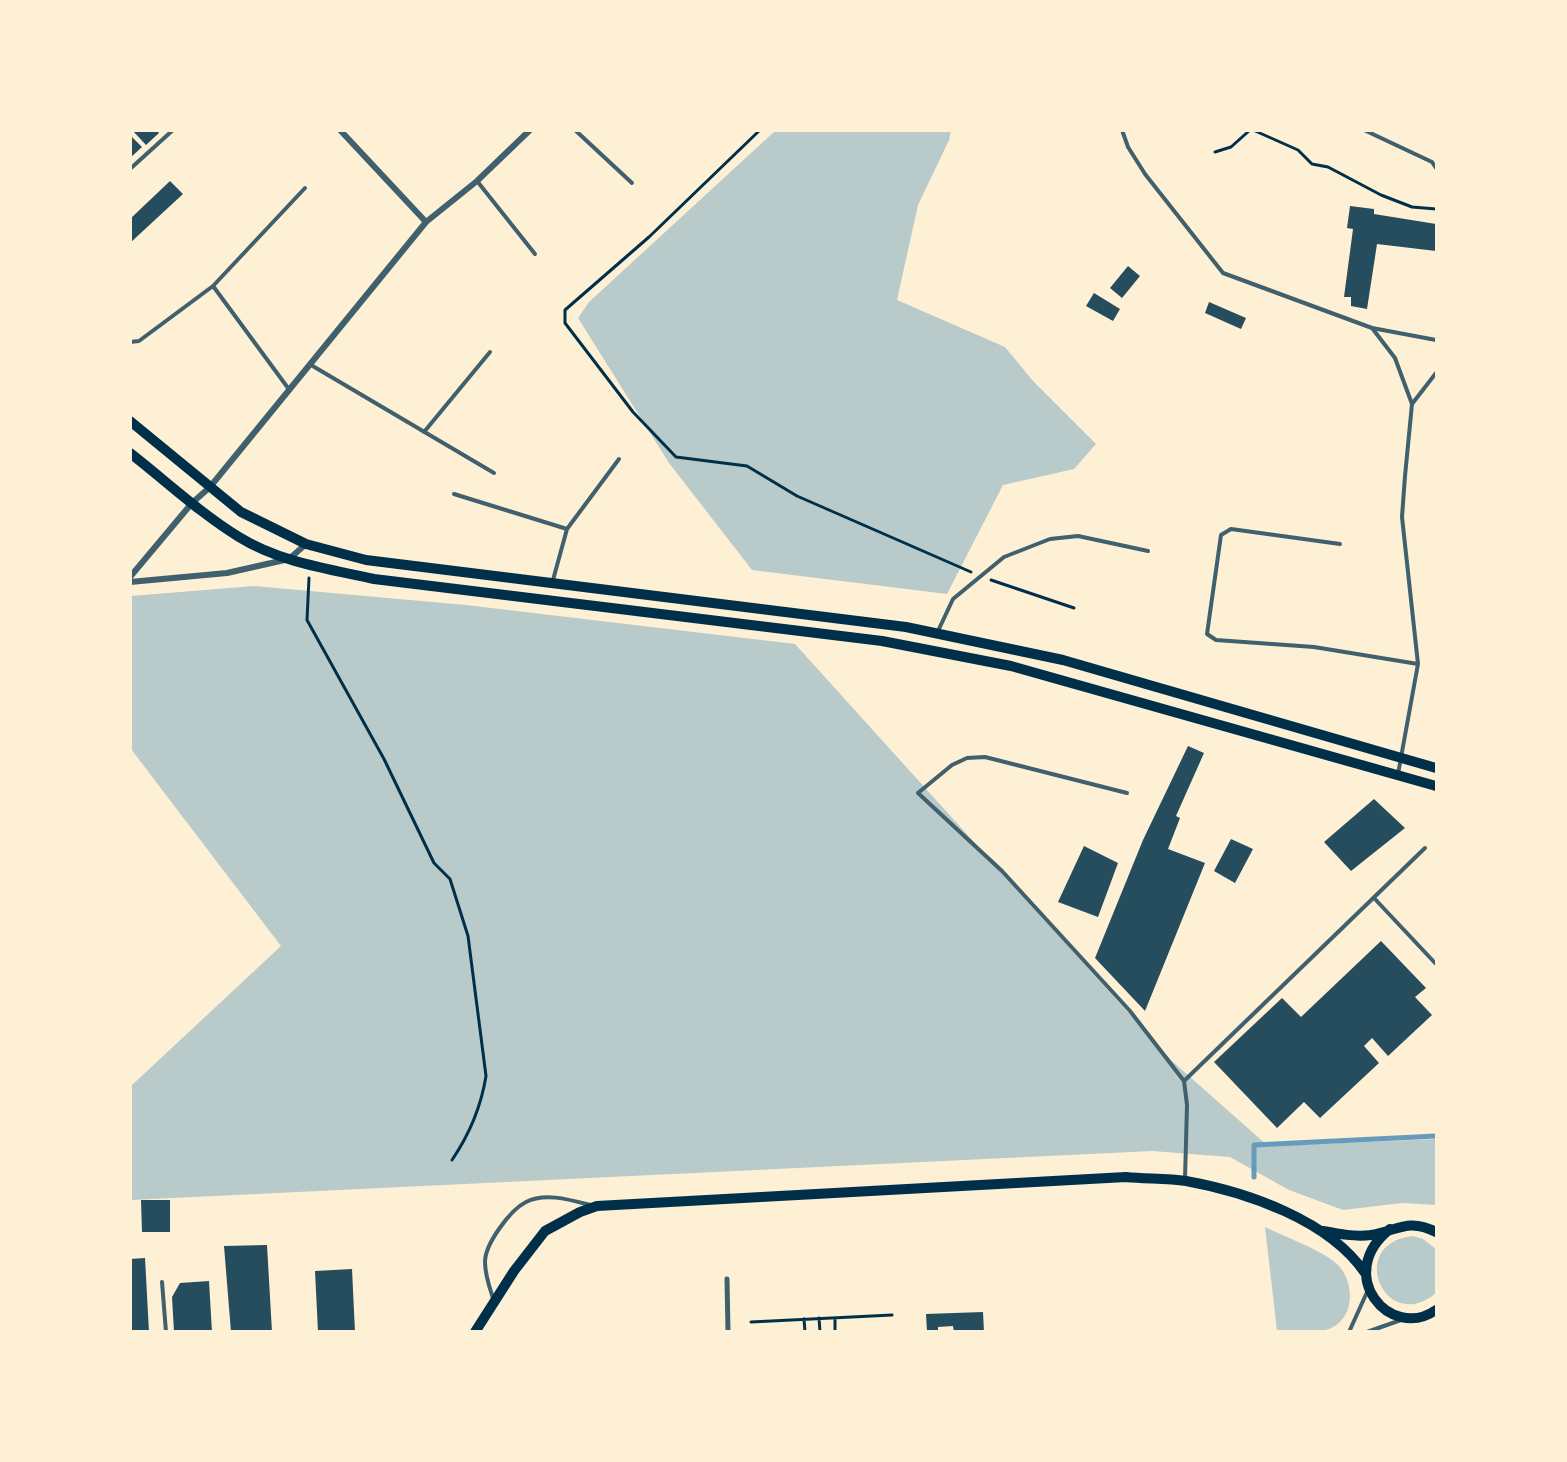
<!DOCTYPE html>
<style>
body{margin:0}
#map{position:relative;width:1567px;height:1462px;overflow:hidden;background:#fdf0d5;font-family:Poppins,sans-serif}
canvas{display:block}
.frame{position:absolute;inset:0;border:132px solid #fdf0d5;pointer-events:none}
</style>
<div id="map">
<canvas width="1567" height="1462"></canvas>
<div class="frame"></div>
</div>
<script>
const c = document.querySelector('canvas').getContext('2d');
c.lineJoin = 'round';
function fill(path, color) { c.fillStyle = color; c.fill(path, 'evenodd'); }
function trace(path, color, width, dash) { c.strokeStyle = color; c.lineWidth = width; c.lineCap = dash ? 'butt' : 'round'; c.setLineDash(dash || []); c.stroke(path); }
fill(new Path2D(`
 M775,131H951L949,140L918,205L897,300L1005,347L1033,381L1096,444L1074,469L1003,485L947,594L752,570L669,463L578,318L589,302Z
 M254,586L466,605L795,644L1172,1061L1268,1146L1436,1139V1205L1402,1203L1343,1210L1289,1190L1230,1157L1152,1151L131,1200V1086L281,946L131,749V596Z
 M1265,1227C1287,1238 1312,1246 1332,1260C1355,1275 1358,1318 1329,1329C1313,1334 1294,1332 1277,1331Z
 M1413,1236L1423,1239L1436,1249V1293C1385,1336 1345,1243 1413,1236Z`), '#b9caca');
trace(new Path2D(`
 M1254,1177V1145L1436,1136`), '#669bbc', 5);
fill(new Path2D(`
 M132,130H156L159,133L146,145Z
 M130,135L142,147L130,158Z
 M170,181L183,194L130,243V219Z
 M1350,206L1374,209V214L1436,224V251L1377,244L1367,309L1351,306V297H1344L1353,229L1347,228Z
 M1128,266L1140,276L1122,298L1110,288Z
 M1094,293L1120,309L1113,321L1086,306Z
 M1209,302L1246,318L1241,329L1205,313Z
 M1188,746L1204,753L1176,816L1180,818L1168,849L1205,863L1145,1011L1095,958L1143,840Z
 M1374,799L1405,828L1351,871L1324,842Z
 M1231,839L1253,849L1235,883L1214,871Z
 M1084,846L1118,863L1098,917L1058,902Z
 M1381,941L1426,988L1415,997L1432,1015L1388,1056L1372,1038L1364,1046L1379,1063L1320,1118L1304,1102L1277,1128L1214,1062L1282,998L1301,1017Z
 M141,1200H170V1232H142Z
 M267,1245L272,1332H231L224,1246Z
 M145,1258L149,1332H130V1259Z
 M352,1269L355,1332H318L315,1271Z
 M209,1281L212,1332H174L172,1297L180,1283Z
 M983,1312L984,1332H954L953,1326L938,1327V1332H927L926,1314Z`), '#264d5e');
trace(new Path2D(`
 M760,130L649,237L565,310V323L633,412L676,457L747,466L797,496L971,572
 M1253,130L1298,150L1312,164L1328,167L1381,195L1412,207L1436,209
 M1215,152L1231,147L1250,130
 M309,578L307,620L384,759L434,863L450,879L468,936L486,1076C481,1107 469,1135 452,1160
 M991,580L1074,608
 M819,1318L820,1332
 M835,1318V1332
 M804,1319L805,1332
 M751,1322L892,1315`), '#003049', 3);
trace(new Path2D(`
 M575,130L632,183
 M1122,130L1128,147L1145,174L1223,273L1372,328L1395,358L1412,404
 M1364,130L1432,162L1436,168
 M130,169L173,130
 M477,181L535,254
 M1372,328L1436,340
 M130,342L139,341L213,286
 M311,365L494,473
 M288,388L213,286L305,188
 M424,432L490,352
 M454,494L567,529
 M1340,544L1231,529L1221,535L1207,634L1216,640L1314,647L1418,664
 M553,580L567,529L619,459
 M938,631L953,599L1004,557L1050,539L1078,536L1148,551
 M1398,774L1418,664L1402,517L1405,476L1412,404L1436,373
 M1127,793L985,757L967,758L952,765L918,793L1002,871L1130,1011L1184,1081L1187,1105L1185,1179
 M1374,898L1436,964
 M1184,1081L1425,848
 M162,1282L166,1332
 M493,1298C489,1286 485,1275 485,1262C485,1244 510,1210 526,1202C545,1192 571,1200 590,1205
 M1349,1332L1368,1290
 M1367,1332L1401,1320`), '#3f606c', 4);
trace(new Path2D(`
 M727,1279L728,1332`), '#3f606c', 5);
trace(new Path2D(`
 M340,130L426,222
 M130,577L192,503L210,487L426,222L477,181L530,130
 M130,582L227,573L289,559L306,544`), '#3f606c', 6);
trace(new Path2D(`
 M130,421L241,512L306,544L366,560L906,627L1063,660L1436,768
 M130,453C166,481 200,513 239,537C279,562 329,569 374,579L882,641L1011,666L1436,786
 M1390,1229C1333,1274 1390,1342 1436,1310
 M1323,1231C1339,1234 1355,1237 1371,1235C1398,1230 1409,1218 1436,1232
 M475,1332L514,1271L545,1231L580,1212L597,1206L1126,1177C1146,1179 1167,1178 1186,1181C1247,1192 1329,1220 1365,1273`), '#003049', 10);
</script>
